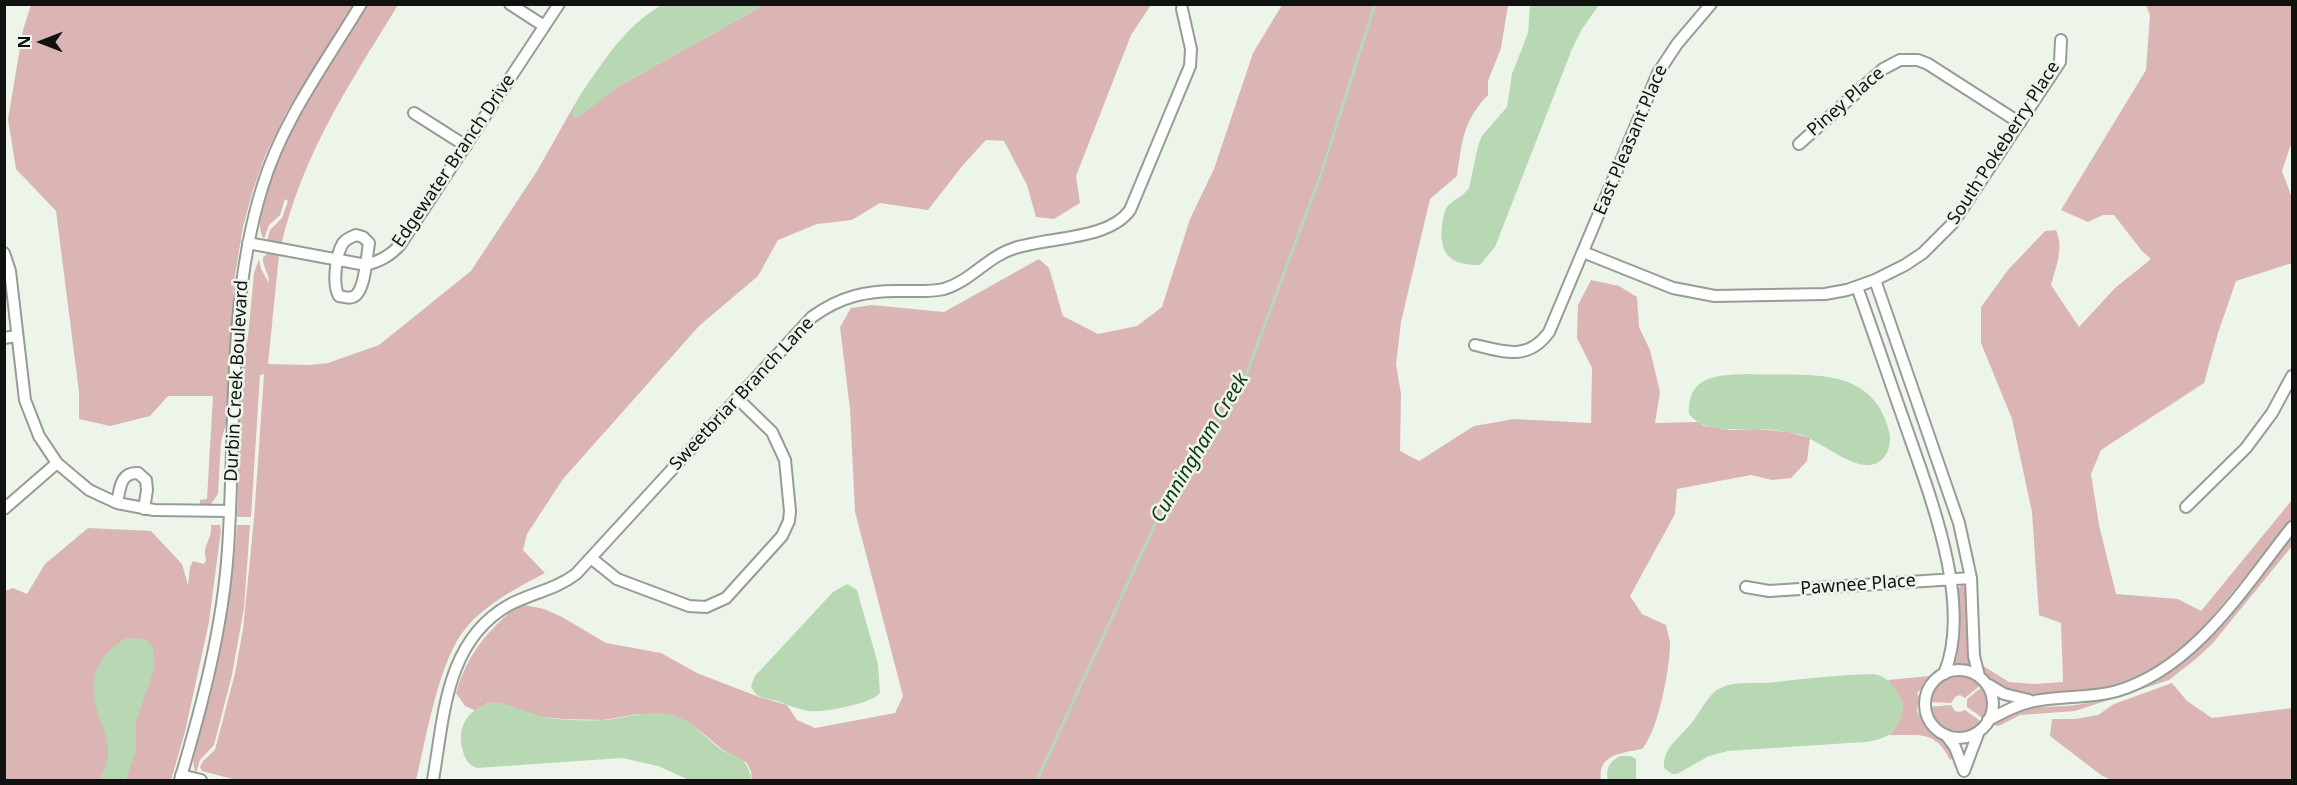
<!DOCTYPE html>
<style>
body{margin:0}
#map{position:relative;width:2297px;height:785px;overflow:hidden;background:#edf5eb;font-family:"Noto Sans",sans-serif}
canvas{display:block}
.frame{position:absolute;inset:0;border:6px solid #0f120f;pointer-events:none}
.north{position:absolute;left:12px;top:12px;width:60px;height:60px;-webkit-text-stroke:4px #edf5eb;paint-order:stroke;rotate:270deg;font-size:16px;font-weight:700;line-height:24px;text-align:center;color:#0f120f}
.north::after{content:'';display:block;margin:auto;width:21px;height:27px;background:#0f120f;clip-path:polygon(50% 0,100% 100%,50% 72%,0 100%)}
</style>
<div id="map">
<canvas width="2297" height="785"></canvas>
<div class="frame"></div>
<div class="north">N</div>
</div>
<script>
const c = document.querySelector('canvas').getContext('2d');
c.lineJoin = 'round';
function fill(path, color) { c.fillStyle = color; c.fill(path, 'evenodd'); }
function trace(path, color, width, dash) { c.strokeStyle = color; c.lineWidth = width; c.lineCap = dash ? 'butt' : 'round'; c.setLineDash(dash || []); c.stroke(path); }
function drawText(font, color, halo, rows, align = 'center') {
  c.font = font + ' "Noto Sans",sans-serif'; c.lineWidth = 5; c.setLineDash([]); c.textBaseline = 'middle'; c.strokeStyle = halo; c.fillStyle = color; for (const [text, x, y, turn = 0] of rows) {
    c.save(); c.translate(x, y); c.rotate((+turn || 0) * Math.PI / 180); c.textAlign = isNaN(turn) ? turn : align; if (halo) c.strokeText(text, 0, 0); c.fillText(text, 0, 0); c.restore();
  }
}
fill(new Path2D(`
 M31,5H354L288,109L265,156L253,190L243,227L234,281L228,416L221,442L218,494L211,504L200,506V500L207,499L213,396H168L150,416L110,426L79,419V392L56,211L16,169L8,119L23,30Z
 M366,5H398C349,85 304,151 281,245L267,241L270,230L282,218L288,201L285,199L280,215L269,225L264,239C239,202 344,41 366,5Z
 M764,5H1151L1131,35L1076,176L1080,203L1054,219L1036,217L1027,185L1004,141L986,140L963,165L928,210L880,203L852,220L817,224L778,240L758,276L699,326L563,479L527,534L523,550L545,573C518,587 486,604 466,628C439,659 426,739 416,780H236L202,771L200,767L203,761L215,750L235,673L243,629L254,519L264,374L260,375L251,517H237L242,359L248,337L254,273L259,259L261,269L269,283C270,275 262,266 263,257L267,254L279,255L268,364L310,365L328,363L379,345L471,271L537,171L576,102L574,107L597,102L619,86Z
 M1282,5H1508L1501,48L1488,81V95C1463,121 1462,141 1457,176L1430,199L1401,322L1396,364L1401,394L1400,451L1419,461L1474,426L1514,419L1591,423L1592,368L1577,338L1578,305L1591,280L1619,286L1637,297L1639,327L1650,350L1660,392L1655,423L1698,422L1704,426L1731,430L1756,429L1789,432L1810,438L1807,461L1791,478L1772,480L1751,475L1677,489L1675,514L1630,596L1642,614L1666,625C1667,631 1670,638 1670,644C1670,668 1658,732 1642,749C1623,753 1597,754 1601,780H752L751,771L747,763L723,750L690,723L662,714H638L603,720L562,719L542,717L511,707L488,703L476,711L465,706L456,693C468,652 488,630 520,604L544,609L562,617L606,643L661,653L697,673L759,697L787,705L797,720L815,728L895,713L903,696L855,512L850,409L840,327L851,308L872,305L944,312L1039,259L1049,268L1063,316L1098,334L1137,326L1162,307L1190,219L1214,169L1253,53Z
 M2146,5H2292V141L2282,171L2292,198V263L2236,281L2218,333L2204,383L2101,450L2091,474L2099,525L2116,594L2178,599L2201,611L2292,500V519L2199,633C2180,652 2159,667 2135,677C2099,694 1998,714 1980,664L2009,682L2034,684L2063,682L2061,623L2039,615L2032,512L2012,419L1981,343V307L2008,270L2045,231L2056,230C2064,248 2056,267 2051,285L2079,327L2115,288L2151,259L2142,251L2114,215H2103L2088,222L2061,210L2146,70L2150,15Z
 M211,525H220L221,530L209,622L185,732L171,780H5V591L13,588L27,594L45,564L88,528L151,531L182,564L188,585L190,567L193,561L204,564L206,560C202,543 212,542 211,525Z
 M237,525H250L244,608L232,675L214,745L200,760L196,773C188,757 201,731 205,715C222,652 232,590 237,525Z
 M2292,535V546L2213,643L2197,658L2169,680L2075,711L2020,715L1999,726L1991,725C2014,702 2046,709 2074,705C2085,704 2096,702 2106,699C2144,691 2177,669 2204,642Z
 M1962,585L1967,588L1970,667L1953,665L1958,649L1956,590Z
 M1945,666L1940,673L1917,693L1919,697L1917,711L1931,732L1947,745L1953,758L1950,760C1935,729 1919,736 1889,735L1894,731L1903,704L1888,680L1929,676Z
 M1958,674L1968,675L1982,684L1965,698L1960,695L1955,697L1951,703L1929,702C1932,686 1942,678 1958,674Z
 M2172,683L2187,701L2212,718L2292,708V780H2111L2101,775L2050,736L2052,719H2075L2098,715L2114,704Z
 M1983,686C1990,697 1991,709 1984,719L1967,707V699Z
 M1951,705L1955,711L1960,712L1965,710L1983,723C1961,742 1936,735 1929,707Z`), '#dbb5b4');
fill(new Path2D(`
 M664,4L764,5L619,86L580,116L574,118L572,115C574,102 582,92 589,82C610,52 631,21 664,4Z
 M1530,5H1599L1582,29L1572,49L1495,247L1480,265C1450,265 1439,255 1442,225C1443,219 1444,212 1447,207C1453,199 1463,197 1469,188L1478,146L1482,136L1507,107L1512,74L1528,33Z
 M1748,374C1802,377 1872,362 1889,431C1892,444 1888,457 1877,463C1855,474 1820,439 1798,434C1785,431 1770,429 1757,429C1734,428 1705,434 1689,414C1687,375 1718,375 1748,374Z
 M847,584L857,590L859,597L878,664L880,693C871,704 823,713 809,711C798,709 788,705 777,701C766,698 756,699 751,686L755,676L833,592Z
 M126,638L146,639L153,647L154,669L136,722V750L126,780H100C103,772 108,763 108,754C109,740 102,726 98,713C87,679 96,657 126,638Z
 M1873,674C1889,676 1897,690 1903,704C1901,731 1890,739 1864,742L1728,751L1709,756L1677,774H1672L1664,768C1663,748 1677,740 1689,726C1698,717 1707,696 1717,690C1734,679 1757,685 1776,682C1808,678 1840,675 1873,674Z
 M494,702C514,704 533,717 556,719C572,720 590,721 606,720C630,717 655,708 679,717C694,723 705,738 719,748C738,761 746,754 752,780H689L658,766L622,758L477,768C469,765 465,760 463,751C456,726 468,708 494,702Z
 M1620,756H1631L1636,759V780H1608C1605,769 1610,761 1620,756Z`), '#b8d7b3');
trace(new Path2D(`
 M1037,780L1156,522L1243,383L1321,174L1375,4`), '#b8d7b3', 3);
const minor = new Path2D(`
 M510,4L544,26
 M414,113L466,146
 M1799,144L1883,69L1900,60H1918L1928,64L2020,123
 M356,235L363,237L369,243C367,255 365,286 357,294C352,300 345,297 339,296C332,285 336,254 343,243C346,239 351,237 356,235Z
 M248,243L366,265C380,261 390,256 400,245L559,4
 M1583,252L1673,288L1715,296L1825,294L1847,290L1875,280L1905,265L1923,253L1953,223L2060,62L2061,40
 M4,253L10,271L25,400L39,436L57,463L89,490L117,503L154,510L230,511
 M1875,280L1959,523L1971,578L1974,656L1979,676
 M1857,287C1873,331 1888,376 1904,421C1928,491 1974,603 1944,674
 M4,338L17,336
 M1475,345C1505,352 1528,361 1549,332L1658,73L1677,44L1711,4
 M117,503C120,489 120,472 138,473L146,480L147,490L144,509
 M2186,507L2246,448L2272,413L2292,376
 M4,509L57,463
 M591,558L617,579L689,606L706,607L726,598L782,536L789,521L790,511L785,460L772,432L737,398
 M1746,587L1769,591L1971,578
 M1925 704a34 34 0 1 1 68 0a34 34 0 1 1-68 0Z
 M1989,685L2004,694L2029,700
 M1988,720C2002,713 2015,705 2030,702C2059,695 2088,699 2117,691C2195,668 2244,587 2292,527
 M1946,735L1955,747L1964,771L1979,731
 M181,775L201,780
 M180,780C202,706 223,627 228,549C236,432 227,301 262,188C282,121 325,64 361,4
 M433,780C444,717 445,641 509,605C531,593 555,590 576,574L812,317C841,296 868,290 903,291C916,291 930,292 944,289C971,281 988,256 1015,248C1048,237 1109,240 1130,210L1190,66L1191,49L1182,9`);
trace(minor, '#959d94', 14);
trace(minor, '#fff', 10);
drawText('18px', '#0f120f', '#edf5eb', [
 ["Piney Place",1846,102,-41],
 ["East Pleasant Place",1631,140,-67],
 ["South Pokeberry Place",2004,143,-57],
 ["Edgewater Branch Drive",454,161,-56],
 ["Durbin Creek Boulevard",237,381,-87],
 ["Sweetbriar Branch Lane",742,394,-47],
 ["Pawnee Place",1858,585,-4]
]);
drawText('italic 20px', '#103a08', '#edf5eb', [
 ["Cunningham Creek",1200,448,-59]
]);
</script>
